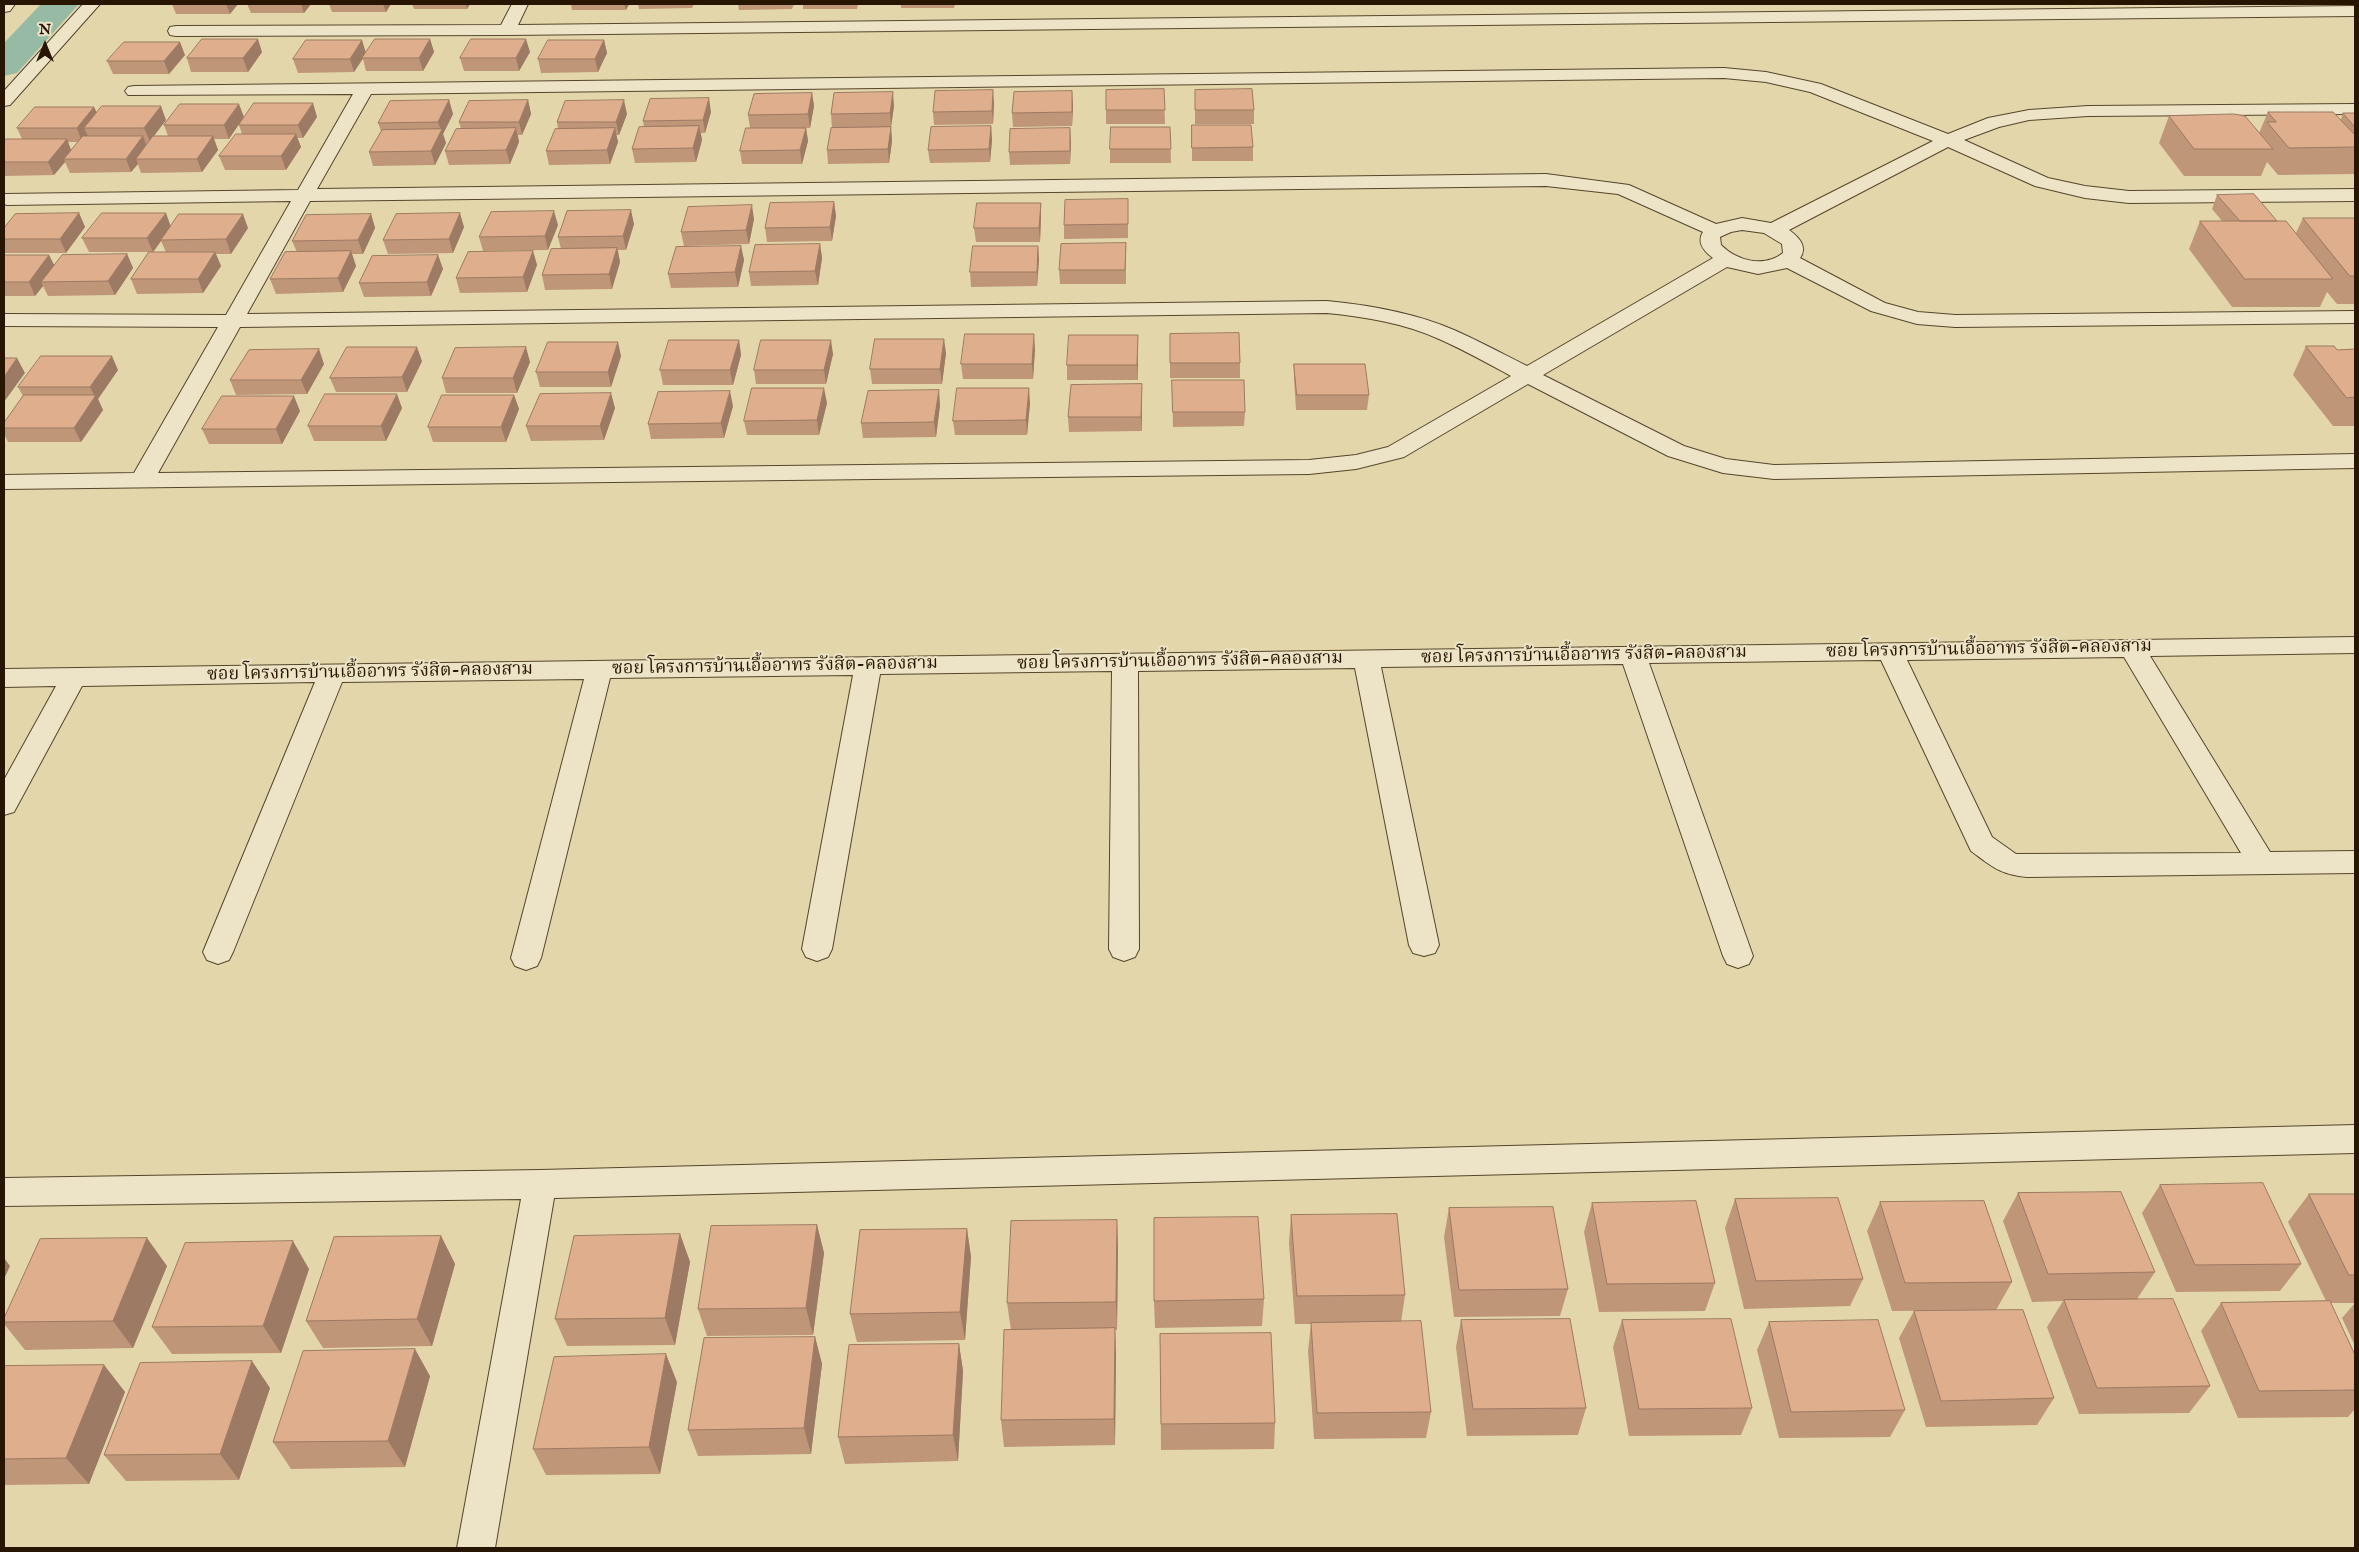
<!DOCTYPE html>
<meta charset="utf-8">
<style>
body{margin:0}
#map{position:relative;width:2359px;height:1552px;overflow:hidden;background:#e4d6ab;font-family:"IM FELL English",serif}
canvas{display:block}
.frame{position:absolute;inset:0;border:5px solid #271500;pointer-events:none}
.north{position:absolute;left:20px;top:20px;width:50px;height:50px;-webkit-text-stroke:4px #ede4c8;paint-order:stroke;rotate:0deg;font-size:14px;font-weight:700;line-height:20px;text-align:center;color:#271500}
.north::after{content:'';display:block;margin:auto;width:18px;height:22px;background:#271500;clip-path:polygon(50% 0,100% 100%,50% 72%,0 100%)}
</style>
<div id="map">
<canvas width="2359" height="1552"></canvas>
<div class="frame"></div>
<div class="north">N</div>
</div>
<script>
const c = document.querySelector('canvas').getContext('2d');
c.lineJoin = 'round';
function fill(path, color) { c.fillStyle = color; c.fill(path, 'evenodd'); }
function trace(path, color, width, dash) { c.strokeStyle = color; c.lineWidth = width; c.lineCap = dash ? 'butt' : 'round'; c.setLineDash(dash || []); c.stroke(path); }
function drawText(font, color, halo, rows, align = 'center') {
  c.font = font + ' "IM FELL English","Noto Serif Thai",serif'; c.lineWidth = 4; c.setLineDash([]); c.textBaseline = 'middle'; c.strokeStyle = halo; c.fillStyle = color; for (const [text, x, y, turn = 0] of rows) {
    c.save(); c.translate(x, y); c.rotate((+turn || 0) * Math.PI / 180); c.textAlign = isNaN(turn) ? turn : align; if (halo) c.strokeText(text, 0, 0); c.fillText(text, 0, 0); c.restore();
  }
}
fill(new Path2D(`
 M41,4H79L17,73L4,76V43Z`), '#97baa4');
const minor = new Path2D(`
 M4,4H15L10,11L4,12Z
 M83,4H100L10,105L4,106V91Z
 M512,4H528L518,25L2355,6V16L507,35L176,36L170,35L168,31L170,27L176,26L501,25Z
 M1724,68L1766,72L1821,84L1948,134L1988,118L2029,110L2088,106L2355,104V114L2088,116L2029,120L1999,127L1964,140L2048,178L2085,186L2129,191L2355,189V201L2129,203L2085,198L2035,186L1948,147L1789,230C1799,237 1808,247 1800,258L1885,303L1918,312L1955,315L2355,311V323L1955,327L1917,324L1871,311L1787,268L1758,274L1727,267L1543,375L1684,446L1726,459L1774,465L2355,454V468L1774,479L1723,473L1668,456L1528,384L1404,457L1356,469L1309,474L4,489V475L134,473L218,327L4,326V314L226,315L291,201L7,205L4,204V194L298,190L353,94L128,95L125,91L128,87L134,86ZM1724,78L1766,82L1810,92L1933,141L1771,223L1742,218L1716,224L1629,185L1546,174L317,189L371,94ZM1546,186L1618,194L1703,232C1696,243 1705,252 1713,258L1527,366C1503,354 1479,341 1454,330C1415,313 1369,305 1327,301L247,314L310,201ZM1742,230L1764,233L1782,244L1783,253C1764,268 1737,261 1721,245L1720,237L1731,232ZM1327,313C1365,317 1404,323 1439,339C1464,350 1487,363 1511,376L1388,447L1356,455L1309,460L158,473L240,327Z
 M2355,637V653L2150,656L2270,852L2355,851V873L2027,877C1999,874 1993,867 1971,851L1881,660L1649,663L1753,956L1749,964L1738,968L1727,964L1723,956L1623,664L1381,667L1439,945L1435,953L1424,956L1413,953L1409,945L1355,668L1138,671L1139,949L1135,957L1124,961L1113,957L1109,949L1112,671L880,674L832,949L828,957L817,961L806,957L802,949L853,675L610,678L541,958L537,966L526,970L515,966L511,958L584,679L342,682L233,952L229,960L218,964L207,960L203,952L315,682L82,686L14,812L4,815V780L56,686L4,687V669ZM2124,657L2241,853L2016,854L1992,837L1907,660Z
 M2355,1125V1153L554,1198L495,1548H457L521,1199L4,1206V1178L540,1170Z`);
trace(minor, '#56452b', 2);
fill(minor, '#ede4c8');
fill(new Path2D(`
 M172,4H238L230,14H176Z
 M247,4H311L304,13H251Z
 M329,4H391L386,12H332Z
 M412,4H470L467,9H414Z
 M571,4H629L626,10H572Z
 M638,4H694L692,8L639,9Z
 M738,4H794L792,9L739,10Z
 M803,4H858L857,9H803Z
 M901,4H955L954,8H901Z
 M430,39L434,52L423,71H366L363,59L354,72L298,73L293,59L366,52Z
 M604,40L607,53L598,72L541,73L538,59Z
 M262,52L248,72H191L187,58Z
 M530,52L519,71H464L460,58Z
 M185,55L169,74H113L107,61Z
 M1164,89L1165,124H1106V110Z
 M1195,90L1254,110V124H1195Z
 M812,93L814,106L810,128H806L808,141L802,164H742L740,151L750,128L748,115Z
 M449,100L453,114L443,134L446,143L435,165L373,166L369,152L381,131L378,123Z
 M528,100L531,114L522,135H518L519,142L510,164L449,165L445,151L461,129L459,122Z
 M994,103L993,124L934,125L933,112Z
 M239,104L229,139H214L218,150L202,172L141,173L138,164L131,172L70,173L65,162L54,175L4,176V142L22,139L17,128L94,107L97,113L166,120L154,136H168L164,125ZM68,142H78L71,150Z
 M1073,105L1072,126L1013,127L1012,113Z
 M894,106L891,127L892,141L889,163L828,164L827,150L832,128L831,114Z
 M711,112L705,133H701L702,140L696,162L635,163L632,149L644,127L643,121Z
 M2268,112L2341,119L2343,113H2355V171L2354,174L2278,175L2267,162L2261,176H2184L2159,143L2169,116L2259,133Z
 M627,114L619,135H616L618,142L610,164L549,165L546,151L558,129L557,122Z
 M317,117L303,138H297L301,147L286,170H225L219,156L242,134L239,125Z
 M1192,125L1253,147V161H1192Z
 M991,126L992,140L990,162L930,163L928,150Z
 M1170,127L1171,163H1110V149Z
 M1071,142L1070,164L1010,165L1009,152Z
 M2217,195L2277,221L2296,233L2303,218H2355V304H2337L2327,292L2320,307H2232L2189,249L2200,221H2222L2212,209Z
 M834,202L836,216L832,241L767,242L765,228Z
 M1041,203V217L1040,242H976L974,228Z
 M79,213L85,227L66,253H4V223L5,226Z
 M1128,213V238L1064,239V225Z
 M371,214L375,228L363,254H352L356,266L343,292L276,294L270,279L297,252L292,241Z
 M754,219L749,244L684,246L681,232Z
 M634,224L626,250H618L620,262L612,289L545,290L542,275L561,249L558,237Z
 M558,225L548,250L483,251L479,237Z
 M171,226L248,228L231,254H216L221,266L203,293L137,294L131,279L149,252H89L82,238ZM161,241L166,252H153L156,248Z
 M464,227L453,253L388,254L383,240Z
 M1126,243V284H1060L1059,270Z
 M820,244L822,258L818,285L751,286L749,272Z
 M741,246L744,260L738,287L671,288L668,274Z
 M1038,246L1039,260L1037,286L971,287L970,272Z
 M533,251L537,265L527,292L460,293L456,278Z
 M127,254L133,268L115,295L48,296L43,286L35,296H4V255H49L54,265Z
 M438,255L443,269L431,296L364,297L359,283Z
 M1170,334L1240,363V378H1170Z
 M1138,335V380H1067V365Z
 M739,340L741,355L733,385H663L660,370Z
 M2306,346L2337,350L2355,349V426H2333L2293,375Z
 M1035,349L1033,379H963L961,364Z
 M946,353L942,384H872L870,369Z
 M833,354L826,384H756L754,370Z
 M621,356L611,387H540L536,372Z
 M422,361L407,392H336L330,378Z
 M530,362L517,393H446L442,378Z
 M324,364L307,394L236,395L230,380Z
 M1294,364L1369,395L1367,410H1296L1294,379Z
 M118,370L98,399L103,410L81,442H8L4,434V423L23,396L18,387Z
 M1172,380L1245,412L1244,426L1173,427Z
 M514,395L519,409L506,442H433L428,427Z
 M1142,399V431L1069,432L1068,417Z
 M827,403L819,435H747L744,421Z
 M1030,403L1027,435H955L953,421Z
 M940,405L936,437L863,438L861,423Z
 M733,406L724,438L651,439L648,424Z
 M402,408L386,441H314L308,426Z
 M615,408L604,440L531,441L526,426Z
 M300,411L282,444H209L202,429Z
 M2160,1185L2301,1264L2280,1291L2176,1292L2142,1213Z
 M2018,1193L2155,1272L2137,1299L2210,1386L2189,1413L2079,1414L2047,1327L2063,1301L2032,1302L2003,1221Z
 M2309,1194H2355V1346L2342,1318L2355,1303H2331L2355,1355V1409L2348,1417L2238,1418L2201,1331L2221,1303L2326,1301L2288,1222Z
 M1735,1199L1863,1279L1850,1306L1744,1309L1725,1228Z
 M1880,1202L2012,1282L1996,1310L1892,1311L1867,1231Z
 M1592,1203L1715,1283L1705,1311L1599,1312L1584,1232Z
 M1449,1208L1568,1289L1560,1316L1454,1317L1444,1237Z
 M1291,1215L1405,1295L1401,1322L1431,1412L1426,1438L1314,1439L1308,1351L1311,1324H1295L1289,1243Z
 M1117,1220L1118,1248L1117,1330H1115L1116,1355L1115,1445L1004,1447L1001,1420L1011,1330L1007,1303Z
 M817,1225L824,1253L813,1335L707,1336L698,1309Z
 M967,1229L971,1257L965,1340L857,1342L850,1314Z
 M680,1234L690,1262L675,1345L567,1346L555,1319Z
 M441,1236L455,1264L432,1346L323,1348L306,1321Z
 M167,1266L133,1348L25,1350L4,1324V1318Z
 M309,1269L281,1353L172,1354L152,1327Z
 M1264,1299L1262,1326L1155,1328L1154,1301Z
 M1914,1311L2054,1398L2037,1425L1926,1427L1899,1338Z
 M1461,1320L1586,1408L1578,1435L1467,1436L1456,1347Z
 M1622,1320L1752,1408L1741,1435L1629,1436L1613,1347Z
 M1769,1322L1905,1410L1890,1437L1779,1438L1757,1350Z
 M1160,1334L1275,1423L1274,1449L1161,1450Z
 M815,1337L822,1364L811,1454L698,1456L688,1430Z
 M959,1344L963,1371L958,1461L845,1464L838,1437Z
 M104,1365L125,1392L89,1484L4,1485V1366Z
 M430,1376L405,1467L291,1469L273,1442Z
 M677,1382L660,1474L546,1475L533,1449Z
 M270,1388L239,1480L126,1481L104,1455Z`), '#c09679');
fill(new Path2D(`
 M226,4H238L230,14Z
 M301,4H311L304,13Z
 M383,4H391L386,12Z
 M466,4H470L467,9Z
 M624,4H629L626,10Z
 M258,39L262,52L248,72L243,58Z
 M430,39L434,52L423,71L419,58Z
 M526,39L530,52L519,71L516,58Z
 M362,40L366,53L354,72L350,59Z
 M604,40L607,53L598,72L595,59Z
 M180,42L185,55L169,74L164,61Z
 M993,90L994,103L993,124L992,111Z
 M1072,91L1073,105L1072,126Z
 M893,92L894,106L891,127L890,113Z
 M812,93L814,106L810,128L808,114Z
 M709,98L711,112L705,133L703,120Z
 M449,100L453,114L443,134L446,143L435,165L431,151L441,131L438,122Z
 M528,100L531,114L522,135L519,122Z
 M624,100L627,114L619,135L616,122Z
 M313,103L317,117L303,138L298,125Z
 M239,104L244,117L229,139L224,125Z
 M161,106L166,120L150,141L144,128Z
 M94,107L100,120L84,128L88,136L82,142L77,128Z
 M699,126L702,140L696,162L693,148Z
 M991,126L992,140L990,162L989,149Z
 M891,127L892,141L889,163L888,149Z
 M516,128L519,142L510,164L506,150Z
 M615,128L618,142L610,164L607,150Z
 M806,128L808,141L802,164L800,150Z
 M1070,128L1071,142L1070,164Z
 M296,134L301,147L286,170L281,156Z
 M143,136L148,150L136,159L138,164L131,172L126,159Z
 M213,136L218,150L202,172L197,159Z
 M67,139L72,153L64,159L65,162L54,175L48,162Z
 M834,202L836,216L832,241L830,227Z
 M1041,203V217L1040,242L1039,228Z
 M752,205L754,219L749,244L746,230Z
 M631,210L634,224L626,250L623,236Z
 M554,211L558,225L548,250L545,236Z
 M79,213L85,227L66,253L60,239Z
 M166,213L171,227L161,240V241L153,252L147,238Z
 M460,213L464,227L453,253L449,239Z
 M243,214L248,228L231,254L226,239Z
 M371,214L375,228L363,254L358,240Z
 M820,244L822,258L818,285L815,271Z
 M741,246L744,260L738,287L735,272Z
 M1038,246L1039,260L1037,286V272Z
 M617,248L620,262L612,289L609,274Z
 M351,251L356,266L343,292L338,278Z
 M533,251L537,265L527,292L523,277Z
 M215,252L221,266L203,293L198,279Z
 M127,254L133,268L115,295L108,281Z
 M49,255L56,269L41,282L43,286L35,296L29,282Z
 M438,255L443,269L431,296L427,282Z
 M1034,334L1035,349L1033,379L1032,364Z
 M1138,335V380L1137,365Z
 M944,339L946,353L942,384L940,369Z
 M739,340L741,355L733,385L730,370Z
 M831,340L833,354L826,384L824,370Z
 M618,342L621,356L611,387L608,372Z
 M417,347L422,361L407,392L402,377Z
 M526,347L530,362L517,393L513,378Z
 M319,349L324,364L307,394L301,380Z
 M112,356L118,370L98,399L103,410L81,442L74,428L95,397L90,387Z
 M17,358L25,373L4,402V377Z
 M1142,384V431L1141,417Z
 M824,388L827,403L819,435L817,420Z
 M1029,388L1030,403L1027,435L1026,420Z
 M939,390L940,405L936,437L934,422Z
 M730,391L733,406L724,438L721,423Z
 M611,393L615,408L604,440L600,426Z
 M397,394L402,408L386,441L381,426Z
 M514,395L519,409L506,442L501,427Z
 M294,396L300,411L282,444L276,429Z
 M1117,1220L1118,1248L1117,1330L1116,1302Z
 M817,1225L824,1253L813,1335L806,1308Z
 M967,1229L971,1257L965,1340L960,1312Z
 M680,1234L690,1262L675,1345L665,1318Z
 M441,1236L455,1264L432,1346L417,1319Z
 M147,1238L167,1266L133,1348L113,1321Z
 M293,1241L309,1269L281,1353L263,1326Z
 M4,1258L10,1266L4,1279Z
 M1115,1328L1116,1355L1115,1445L1114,1419Z
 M815,1337L822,1364L811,1454L804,1428Z
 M959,1344L963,1371L958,1461L953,1435Z
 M415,1349L430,1376L405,1467L388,1441Z
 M666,1354L677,1382L660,1474L649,1447Z
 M252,1361L270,1388L239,1480L220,1454Z
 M104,1365L125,1392L89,1484L66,1458Z`), '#9c7a63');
const building = new Path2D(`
 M202,39H258L243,58H187Z
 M375,39H430L419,58H362Z
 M471,39H526L516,58H460Z
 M306,40H362L350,59H293Z
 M548,40H604L595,59H538Z
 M124,42H180L164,61H107Z
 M1164,89L1165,110H1106V90Z
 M1252,89L1254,110H1195V90Z
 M993,90L992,111L933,112L935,91Z
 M1072,91V112L1012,113L1014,92Z
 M893,92L890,113L831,114L834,93Z
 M812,93L808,114L748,115L754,94Z
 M709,98L703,120L643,121L650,99Z
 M449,100L438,122L378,123L390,101Z
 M528,100L519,122H459L469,101Z
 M624,100L616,122H557L565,101Z
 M254,103H313L298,125H239Z
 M180,104H239L224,125H164Z
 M102,106H161L144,128H84Z
 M35,107H94L77,128H17Z
 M2268,112H2333L2355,135V147L2289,148L2267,122H2276Z
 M2343,113H2355V127Z
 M2234,114L2245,116L2273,149H2194L2169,116Z
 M1192,125H1251L1253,147L1192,148Z
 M699,126L693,148L632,149L639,127Z
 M991,126L989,149L928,150L931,127Z
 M891,127L888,149L827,150L831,128Z
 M1111,127H1170L1171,149H1110Z
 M516,128L506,150L445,151L456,129Z
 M615,128L607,150L546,151L555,129Z
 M746,128H806L800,150L740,151Z
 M1070,128V151L1009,152L1010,129Z
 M442,129L431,151L369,152L382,130Z
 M236,134H296L281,156H219Z
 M83,136H143L126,159H64Z
 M153,136H213L197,159H136Z
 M6,139H67L48,162H4V142Z
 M2254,194L2277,221H2240L2217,195Z
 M1128,199V224L1064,225L1065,200Z
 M834,202L830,227L765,228L770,203Z
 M977,203H1041L1039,228H974Z
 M752,205L746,230L681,232L688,207Z
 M631,210L623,236L558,237L567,211Z
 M554,211L545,236L479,237L491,212Z
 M79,213L60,239H4V228L15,214Z
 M102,213H166L147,238H82Z
 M460,213L449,239L383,240L396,214Z
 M179,214H243L226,239L161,240Z
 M371,214L358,240L292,241L306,215Z
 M2303,218H2355V276H2350Z
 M2200,221H2286L2333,279H2245Z
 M1126,243L1125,270H1059L1061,244Z
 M820,244L815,271L749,272L755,245Z
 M741,246L735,272L668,274L676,247Z
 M973,246H1038L1037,272H970Z
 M617,248L609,274L542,275L551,249Z
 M351,251L338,278L270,279L285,252Z
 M533,251L523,277L456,278L468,252Z
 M149,252H215L198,279H131Z
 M127,254L108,281L41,282L62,255Z
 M4,255H49L29,282H4Z
 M438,255L427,282L359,283L372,256Z
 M1239,333L1240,363H1170V334Z
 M965,334H1034L1032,364H961Z
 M1069,335H1138L1137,365H1067Z
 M875,339H944L940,369H870Z
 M669,340H739L730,370H660Z
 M761,340H831L824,370H754Z
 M548,342H618L608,372H536Z
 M2306,346H2334L2337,350L2355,349V397L2347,398Z
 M347,347H417L402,377L330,378Z
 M526,347L513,378H442L455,348Z
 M319,349L301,380H230L249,350Z
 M41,356H112L90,387H18Z
 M4,358H17L4,377Z
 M1294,364H1365L1369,395H1297Z
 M1172,380H1244L1245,412H1173Z
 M1142,384L1141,417H1068L1071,385Z
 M752,388H824L817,420L744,421Z
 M957,388H1029L1026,420L953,421Z
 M939,390L934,422L861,423L868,391Z
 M730,391L721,423L648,424L658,392Z
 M611,393L600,426H526L540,394Z
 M325,394H397L381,426H308Z
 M24,395H96L74,428H4V423Z
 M442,395H514L501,427H428Z
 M222,396H294L276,429H202Z
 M2263,1183L2301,1264L2195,1265L2160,1185Z
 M2121,1192L2155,1272L2048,1274L2018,1193Z
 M2309,1194H2355V1275H2349Z
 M1838,1198L1863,1279L1756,1281L1735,1199Z
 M1696,1201L1715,1283L1607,1284L1592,1203Z
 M1984,1201L2012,1282L1905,1283L1880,1202Z
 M1553,1207L1568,1289L1459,1290L1449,1208Z
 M1397,1214L1405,1295L1297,1296L1291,1215Z
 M1258,1217L1264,1299L1154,1301V1218Z
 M1117,1220L1116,1302L1007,1303L1011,1221Z
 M817,1225L806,1308L698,1309L711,1226Z
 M967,1229L960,1312L850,1314L860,1230Z
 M680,1234L665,1318L555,1319L574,1236Z
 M441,1236L417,1319L306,1321L334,1237Z
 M147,1238L113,1321L4,1322V1318L40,1239Z
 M293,1241L263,1326L152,1327L185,1243Z
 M2173,1299L2210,1386L2097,1388L2064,1300Z
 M2330,1301L2355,1355V1390L2259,1391L2221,1303Z
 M2023,1310L2054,1398L1941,1401L1914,1311Z
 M1570,1319L1586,1408L1473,1409L1461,1320Z
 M1731,1319L1752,1408L1639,1409L1622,1320Z
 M1878,1320L1905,1410L1791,1412L1769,1322Z
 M1421,1321L1431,1412L1317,1413L1311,1323Z
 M1115,1328L1114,1419L1001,1420L1004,1330Z
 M1271,1333L1275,1423L1161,1424L1160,1334Z
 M815,1337L804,1428L688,1430L704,1338Z
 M959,1344L953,1435L838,1437L849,1345Z
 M415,1349L388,1441L273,1442L303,1351Z
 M666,1354L649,1447L533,1449L554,1357Z
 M252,1361L220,1454L104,1455L140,1363Z
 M104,1365L66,1458L4,1459V1366Z`);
fill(building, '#dfae8d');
trace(building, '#9c7a63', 1);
drawText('18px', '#271500', '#ede4c8', [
 ["ซอย โครงการบ้านเอื้ออาทร รังสิต-คลองสาม",1989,650,-1],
 ["ซอย โครงการบ้านเอื้ออาทร รังสิต-คลองสาม",1584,656,-1],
 ["ซอย โครงการบ้านเอื้ออาทร รังสิต-คลองสาม",1180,662,-1],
 ["ซอย โครงการบ้านเอื้ออาทร รังสิต-คลองสาม",775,667,-1],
 ["ซอย โครงการบ้านเอื้ออาทร รังสิต-คลองสาม",370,673,-1]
]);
</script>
